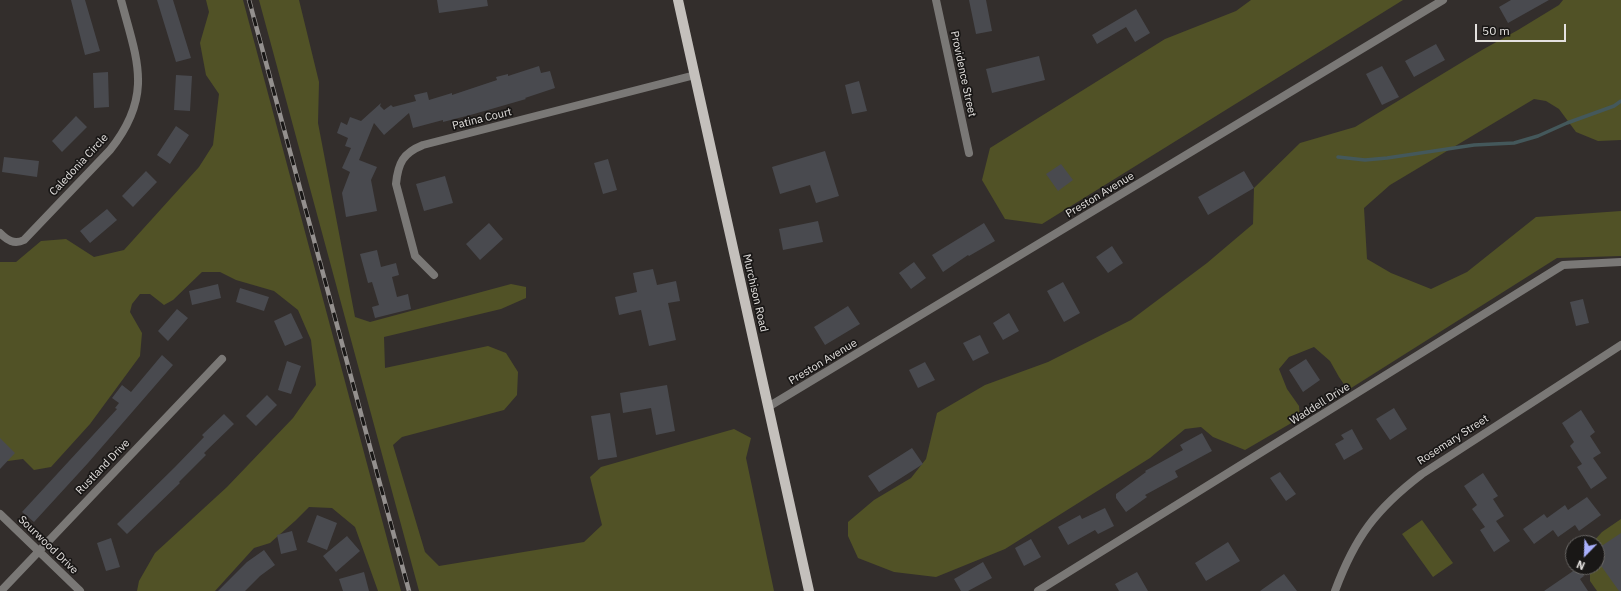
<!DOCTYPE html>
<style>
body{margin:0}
#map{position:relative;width:1621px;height:591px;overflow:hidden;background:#332e2c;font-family:"IBM Plex Sans",sans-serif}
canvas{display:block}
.north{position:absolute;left:1565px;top:535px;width:40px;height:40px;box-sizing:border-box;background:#191716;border:1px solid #6a6866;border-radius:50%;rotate:203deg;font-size:11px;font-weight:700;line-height:16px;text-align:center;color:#e4e1df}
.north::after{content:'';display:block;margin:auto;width:14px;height:18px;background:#a9b0fc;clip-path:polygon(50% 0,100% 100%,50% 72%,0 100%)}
.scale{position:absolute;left:1475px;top:24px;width:91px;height:18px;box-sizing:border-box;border:2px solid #e4e1df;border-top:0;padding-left:5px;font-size:12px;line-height:14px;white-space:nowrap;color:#e4e1df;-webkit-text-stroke:3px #191716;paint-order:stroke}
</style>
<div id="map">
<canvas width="1621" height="591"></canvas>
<div class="north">N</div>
<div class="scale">50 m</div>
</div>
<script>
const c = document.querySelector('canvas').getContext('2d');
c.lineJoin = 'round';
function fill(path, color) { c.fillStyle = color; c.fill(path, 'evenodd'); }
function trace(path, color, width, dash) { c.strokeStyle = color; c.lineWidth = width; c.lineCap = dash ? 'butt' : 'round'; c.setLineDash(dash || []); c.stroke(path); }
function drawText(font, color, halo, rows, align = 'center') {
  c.font = font + ' "IBM Plex Sans",sans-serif'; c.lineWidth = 3.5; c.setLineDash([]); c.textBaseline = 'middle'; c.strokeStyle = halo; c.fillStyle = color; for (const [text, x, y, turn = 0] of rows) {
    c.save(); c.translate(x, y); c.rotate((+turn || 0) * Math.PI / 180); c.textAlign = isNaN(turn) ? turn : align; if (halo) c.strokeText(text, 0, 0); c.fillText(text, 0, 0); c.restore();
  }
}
fill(new Path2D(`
 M206,0H243L401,591H378L355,527L332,508L309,507L295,521L270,543L254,548L215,591H137L139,581L155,553L227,487L293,418L316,385L311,340L298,310L274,291L236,280L220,272H202L173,300L164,305L150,294H140L132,304L130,312L142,333L140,356L90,424L51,467L34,470L23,459L0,462V262H16L41,241L66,239L94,257L124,250L199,167L213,145L219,94L206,75L200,43L209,12Z
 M259,0H299L319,82L318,123L355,317L370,322L511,284L526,287V298L501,309L384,337L385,368L488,346L506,353L518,372L517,395L504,410L402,437L393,445L425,552L439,566L584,542L602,525L590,477L601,467L734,429L751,438L746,458L774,591H419Z
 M1251,0H1403L1042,224L1005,219L982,180L990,148L1165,39L1236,11Z
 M1563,0H1621V140L1598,141L1576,132L1559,109L1546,101L1534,99L1390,185L1364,208L1367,259L1391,273L1431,289L1467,272L1536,217L1621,211V256L1557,258L1348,390L1339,377L1330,361L1314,347L1289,357L1279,369L1287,389L1299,406L1300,418L1245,450L1213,437L1201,427L1185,429L1150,458L1005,549L936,577L894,572L858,558L848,536V522L874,500L911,478L926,459L937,413L985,385L1048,362L1131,320L1207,263L1253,224L1254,188L1300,143L1355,127L1482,50L1518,30L1559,5Z
 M1621,519V591H1597L1590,581V567H1597V543H1592L1602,532Z
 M1422,520L1453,563L1433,577L1402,534Z`), '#515226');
trace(new Path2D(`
 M1338,157L1365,160L1387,158L1474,145L1514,143L1538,136L1567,123L1614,106L1621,101`), '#44585b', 3.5);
fill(new Path2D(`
 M71,0H85L100,51L85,55Z
 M157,0H173L191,58L176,62Z
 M437,0H487L488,6L439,13Z
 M969,0H986L992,31L976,34Z
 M1511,0H1549L1508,23L1499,7Z
 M1136,9L1150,33L1135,42L1126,27L1097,44L1092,35Z
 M1436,44L1445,60L1414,77L1405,61Z
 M1039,56L1045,80L992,93L986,69Z
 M539,66L541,73L550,71L555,88L525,98L526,99L474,114L443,122V120L413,128L409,113L384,135L374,123L359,160L377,167L371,180L377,211L346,217L342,193L350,172L342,168L351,148L345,146L348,138L337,133L341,122L347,125L350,117L361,121L381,103L380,106L384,110L391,105L393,107L416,101L414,95L427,92L429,100L452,93V95L497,80L496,77L508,74V76Z
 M1382,66L1399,97L1382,105L1366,74Z
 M108,72L109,107L94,108L93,73Z
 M176,75L192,76L190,111L174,110Z
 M859,81L867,111L852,114L845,85Z
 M76,116L87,127L62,152L52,141Z
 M176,126L189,135L170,164L157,155Z
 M825,151L839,196L816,203L810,185L780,194L772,167Z
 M4,157L39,161L37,177L2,172Z
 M608,159L617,190L603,194L594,163Z
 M1061,164L1073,180L1058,191L1046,174Z
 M146,171L157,182L133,207L122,196Z
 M1244,171L1254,188L1208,215L1198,197Z
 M445,176L453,203L424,211L416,184Z
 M107,209L117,220L90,243L80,231Z
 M818,221L823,242L783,250L779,229Z
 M489,223L503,239L480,260L466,244Z
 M984,223L995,241L969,256L968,255L943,272L932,255Z
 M1112,246L1123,263L1108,273L1096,257Z
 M377,250L381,267L396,263L399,275L392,277L397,297L408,294L411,309L375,318L372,307L379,305L372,282L368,283L360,254Z
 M914,262L926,278L911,289L899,273Z
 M653,269L657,285L676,281L680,301L668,303L676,340L649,346L641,310L619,315L615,297L637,292L633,273Z
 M1063,282L1080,313L1064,322L1047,291Z
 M218,284L221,298L192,305L189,291Z
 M240,288L269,297L264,311L236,302Z
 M1583,299L1589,323L1576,326L1570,302Z
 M848,306L860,324L825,345L814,327Z
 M177,309L188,318L168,341L158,331Z
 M291,313L303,338L285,346L274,321Z
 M1009,313L1019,331L1003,340L993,323Z
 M980,335L989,353L973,361L963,343Z
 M162,355L173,365L88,463L34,522L22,512L117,409L115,408L119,403L112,398L122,385L131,392Z
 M1306,359L1320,380L1303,392L1289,370Z
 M287,361L301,366L291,394L278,390Z
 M925,362L935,380L918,388L909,370Z
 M667,385L675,431L656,435L651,408L623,413L620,393Z
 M267,395L277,405L256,426L246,416Z
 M1394,408L1407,429L1390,440L1376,419Z
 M1581,410L1595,432L1590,436L1601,453L1593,458L1607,478L1591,489L1577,467L1582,464L1570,446L1574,442L1562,423Z
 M610,413L617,457L598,460L591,416Z
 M224,414L234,424L204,453L206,455L179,482L180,483L127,534L117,524L175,467L204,437L202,435Z
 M1352,429L1363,449L1344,460L1335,444L1344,439L1341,435Z
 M1202,433L1212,451L1175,471L1178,477L1145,495L1147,497L1126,512L1116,498V494L1146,472L1145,471L1183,450L1180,445Z
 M0,438L15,453L0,469Z
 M912,448L923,464L879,492L868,476Z
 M1280,472L1296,494L1286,501L1270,478Z
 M1483,473L1498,496L1493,499L1504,516L1496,521L1510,541L1494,552L1480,530L1485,527L1472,509L1477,505L1464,486Z
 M1587,497L1601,515L1579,531L1575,525L1558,537L1553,530L1534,544L1523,529L1544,514L1547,518L1565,505L1568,510Z
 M1105,508L1114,526L1098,534L1095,530L1068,545L1058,527L1080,515L1082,519Z
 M317,515L337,523L327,550L307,542Z
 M292,531L297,550L281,554L277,535Z
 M1621,533V591H1619L1597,560V549Z
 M347,536L360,551L336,572L323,556Z
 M111,538L120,567L106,571L97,543Z
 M1031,539L1041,557L1024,566L1015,548Z
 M1228,542L1240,561L1206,581L1195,563Z
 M264,550L275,565L260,576L245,591H218L247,562Z
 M983,562L992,578L968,591H961L954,579Z
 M1579,567L1584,576L1580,579L1588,591H1544Z
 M364,572L369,591H343L339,579Z
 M1137,572L1148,591H1119L1115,584Z
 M1284,574L1297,591H1260Z`), '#494a4f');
trace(new Path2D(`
 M936,0L969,153
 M0,233C7,240 14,245 24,240L110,150C154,95 137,60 121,0
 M434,275L415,256L396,184C398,163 403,153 423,145L695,75
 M768,407L1443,0
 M0,514L80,591
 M1,591L222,359
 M1038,591L1563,265L1621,262
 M1335,591C1355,537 1376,509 1422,474L1621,345`), '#7a7876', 8);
trace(new Path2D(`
 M678,0L809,591`), '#c4c0bc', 10);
const rail = new Path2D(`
 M249,0L409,591`);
trace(rail, '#94908e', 4.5);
trace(rail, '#191716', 3, [9]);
drawText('11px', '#e4e1df', '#191716', [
 ["Providence Street",963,74,78],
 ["Patina Court",482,119,-14],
 ["Caledonia Circle",79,165,-47],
 ["Preston Avenue",1100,195,-31],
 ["Murchison Road",755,293,77],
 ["Preston Avenue",823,362,-31],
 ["Waddell Drive",1320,404,-32],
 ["Rosemary Street",1453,440,-33],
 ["Rustland Drive",103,467,-46],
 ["Sourwood Drive",48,545,44]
]);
</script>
